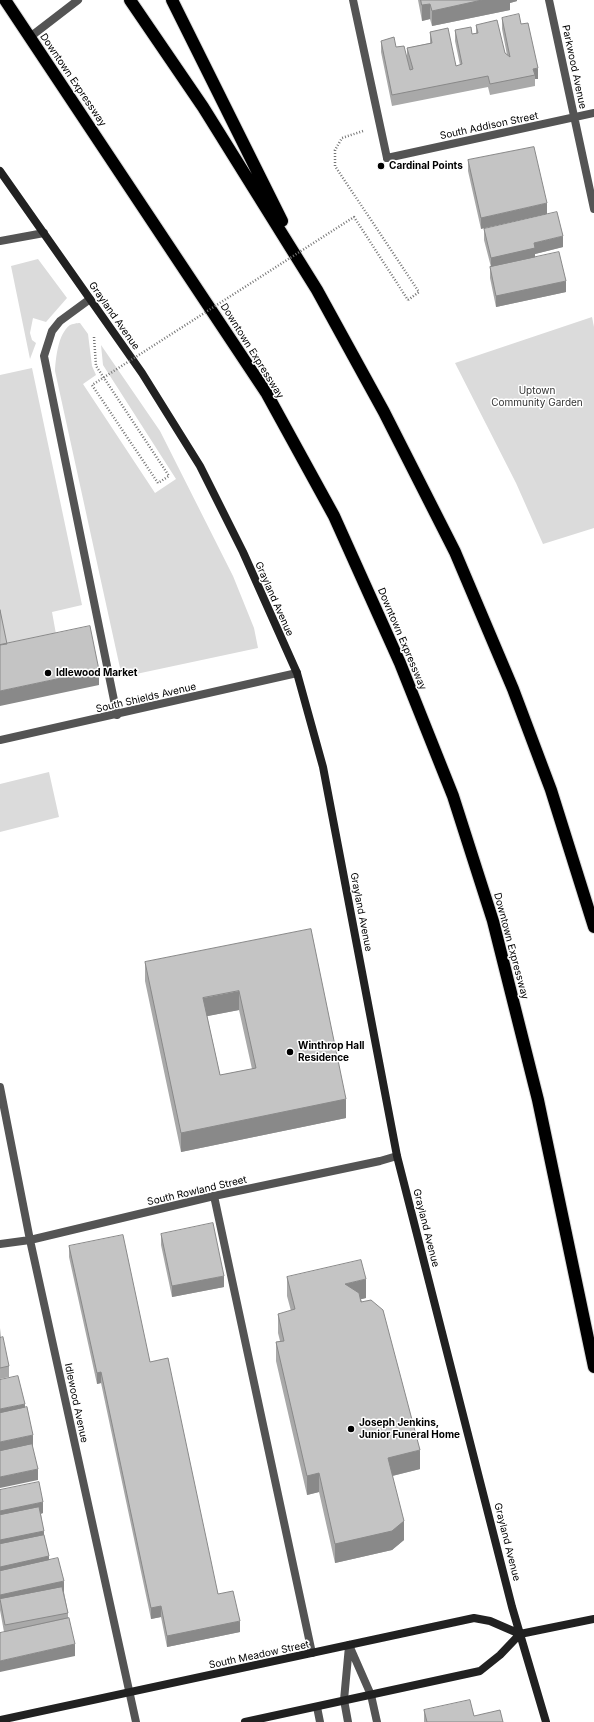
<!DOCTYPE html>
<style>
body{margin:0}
canvas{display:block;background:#fff}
</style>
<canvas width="594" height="1722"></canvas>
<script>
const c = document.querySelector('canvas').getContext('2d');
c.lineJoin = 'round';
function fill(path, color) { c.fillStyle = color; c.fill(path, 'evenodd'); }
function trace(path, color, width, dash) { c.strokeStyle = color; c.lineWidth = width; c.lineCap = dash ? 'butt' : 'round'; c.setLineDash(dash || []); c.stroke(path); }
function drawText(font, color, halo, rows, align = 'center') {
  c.font = font + ' Inter,sans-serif'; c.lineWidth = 3; c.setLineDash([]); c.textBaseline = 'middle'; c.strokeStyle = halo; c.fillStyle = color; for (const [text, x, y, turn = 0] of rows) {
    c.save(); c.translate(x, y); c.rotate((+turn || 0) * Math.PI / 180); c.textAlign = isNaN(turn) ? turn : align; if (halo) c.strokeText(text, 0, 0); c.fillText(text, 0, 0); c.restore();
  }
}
fill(new Path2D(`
 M38,259L67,298L46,322L33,318L30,333L32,340L36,343L30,359L11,266Z
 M592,317L594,327V528L543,544L516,483L455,363Z
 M80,323L88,334L92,366L96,375L83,384L155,493L176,479L103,365L101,345L160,431L233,576L254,628L258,648L122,677L55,371C56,357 58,334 70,325C72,324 77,323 80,323Z
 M32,368L82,605L52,612L56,634L8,659L0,621V375Z
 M49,772L59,817L0,832V784Z`), '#dbdbdb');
const highway = new Path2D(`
 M5,0L267,394L334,516L400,663L453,796L493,921L538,1100L594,1367
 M130,0L203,107L317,290L384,412L455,552L513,689L551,790L594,927
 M172,0L282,221`);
trace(highway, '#dbdbdb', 14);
trace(new Path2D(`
 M363,131L342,138L335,150V166L419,292L408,300
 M94,337L96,366L169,476L158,483`), '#767676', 2.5, [1, 2]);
trace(new Path2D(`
 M353,0L387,158
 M30,37L78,0
 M90,299L60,321L52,331L44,356L117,715
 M214,1196L312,1653
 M349,1645L371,1695L377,1722
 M317,1707L320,1722
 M348,1722L344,1700L349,1646`), '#545454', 8);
trace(new Path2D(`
 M549,0L594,209
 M387,158L594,113
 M0,241L44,233
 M0,740L297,673
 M0,1087L30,1240L136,1722
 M0,1244L30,1240L214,1196L380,1161L397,1156`), '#545454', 8);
trace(new Path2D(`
 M0,171L142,373L200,466L243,552L297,673L323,767L397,1156L512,1607L546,1722
 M0,1720L474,1618L490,1621L520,1634
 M245,1722L480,1671L500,1655L520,1634L594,1619`), '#212121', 8);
trace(highway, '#000', 12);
trace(new Path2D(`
 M158,483L92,385L354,217L408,300`), '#767676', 2.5, [1, 2]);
fill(new Path2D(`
 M418,0H517V1L510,3V10L432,26L430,19L422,21Z
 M502,18L521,24L538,79H535V86L490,95L488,87L392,106L381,52V41L396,47L410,70L407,59V48L430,43V32L456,66L460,65L455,41V30L472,34L476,33V25L505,53L507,55L502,29Z
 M534,147L481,229L468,171V160Z
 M484,229L563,247L535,254V257L566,292L496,307L490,278V267H491L484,240Z
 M311,929L346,1118L181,1152L145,981V962ZM239,1010L252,1069L220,1075L207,1016Z
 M161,1234L224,1287L172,1297L161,1245Z
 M69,1246L150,1362L218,1594L240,1632L167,1647L161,1617L151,1619L101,1383L97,1384L69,1257Z
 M287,1277L366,1298L361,1299L420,1469L392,1476L404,1540L392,1550L335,1563L319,1492L307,1495L276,1361V1342L280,1341L278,1333V1314L291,1311L287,1296Z
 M0,1328L1,1338L9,1366V1377L0,1379Z
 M0,1490L43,1513L41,1514L44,1535L49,1560L64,1592L68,1613V1618L75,1656L4,1632L0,1610Z
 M424,1710L474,1716L503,1722H424Z`), '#a9a9a9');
fill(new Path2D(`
 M482,0H517V1L510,3V10L432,26V11Z
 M430,4V19L422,21V5Z
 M538,68V79H535V75L533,69Z
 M547,203V214L481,229V218Z
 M563,236V247L535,254V259L491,269V258L534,243Z
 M566,281V292L496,307V296Z
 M99,670V685L0,706V691Z
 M239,991V1010L203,1017V998Z
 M346,1099V1118L181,1152V1133Z
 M224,1276V1287L172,1297V1286Z
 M366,1279V1298L345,1303V1284Z
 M101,1372V1383L97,1384V1373Z
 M25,1404V1415L0,1420V1409Z
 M33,1435V1446L0,1453V1442Z
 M420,1450V1469L388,1477V1458Z
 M38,1469V1480L0,1488V1477Z
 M319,1473V1492L307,1495V1476Z
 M43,1502V1513L0,1523V1511Z
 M404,1521V1540L392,1550L335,1563V1544Z
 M44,1531V1542L0,1551V1540Z
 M49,1556V1568L0,1578V1567Z
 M64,1581V1592L0,1599V1606V1595Z
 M161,1606V1617L151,1619V1608Z
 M240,1621V1632L167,1647V1636Z
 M75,1644V1656L0,1672V1661Z`), '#898989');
const building = new Path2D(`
 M421,0H482L432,11L430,4L422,5Z
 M519,14L521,24L528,23L538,68L533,69L535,75L490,84L488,76L392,95L381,41L394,37L396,47L404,46L410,70L413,69L407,48L432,43L430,32L448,28L456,66L462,64L455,30L471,27L472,34L478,33L476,25L497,20L505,53L510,57L502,18Z
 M534,147L547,203L481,218L468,160Z
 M557,212L563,236L534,243L535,248L491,258L484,229Z
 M559,252L566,281L496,296L490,267Z
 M0,610L7,644L0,645Z
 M90,626L99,670L0,691V645Z
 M311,929L346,1099L181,1133L145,962ZM239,991L256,1068L220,1075L203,998Z
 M213,1223L224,1276L172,1286L161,1234Z
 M123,1235L150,1362L168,1358L218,1594L233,1591L240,1621L167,1636L161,1606L151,1608L101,1372L97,1373L69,1246Z
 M361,1260L366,1279L345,1284L359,1293L361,1302L371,1300L383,1310L420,1450L388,1458L404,1521L392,1531L335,1544L319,1473L307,1476L276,1342L284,1341L278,1314L295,1309L287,1277Z
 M3,1337L9,1366L0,1368V1338Z
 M18,1376L25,1404L0,1409V1380Z
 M27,1407L33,1435L0,1442V1413Z
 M32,1444L38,1469L0,1477V1451Z
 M39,1482L43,1502L0,1511V1490Z
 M39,1507L44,1531L0,1540V1515Z
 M44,1535L49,1556L0,1567V1544Z
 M58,1558L64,1581L0,1595V1571Z
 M62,1587L68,1613L5,1625L0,1599Z
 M69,1618L75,1644L0,1661V1633Z
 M470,1700L474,1716L500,1710L503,1722H427L424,1710Z`);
fill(building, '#c4c4c4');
trace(building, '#898989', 1);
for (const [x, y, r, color] of [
 [381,166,4,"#000"],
 [48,673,4,"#000"],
 [290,1052,4,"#000"],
 [351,1429,4,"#000"]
]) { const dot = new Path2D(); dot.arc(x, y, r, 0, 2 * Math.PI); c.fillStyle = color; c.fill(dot); trace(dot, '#fff', 1.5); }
drawText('10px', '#000', '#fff', [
 ["Parkwood Avenue",574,67,78],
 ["Downtown Expressway",73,80,56],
 ["South Addison Street",489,126,-12],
 ["Grayland Avenue",114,316,55],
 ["Downtown Expressway",252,351,58],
 ["Grayland Avenue",274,599,66],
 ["Downtown Expressway",402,639,67],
 ["South Shields Avenue",146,698,-13],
 ["Grayland Avenue",361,912,79],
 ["Downtown Expressway",511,946,75],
 ["South Rowland Street",197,1191,-13],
 ["Grayland Avenue",426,1228,76],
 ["Idlewood Avenue",76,1403,78],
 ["Grayland Avenue",507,1542,76],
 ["South Meadow Street",259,1655,-12]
]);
drawText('bold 10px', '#000', '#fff', [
 ["Cardinal Points",389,166],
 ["Idlewood Market",56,673],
 ["Winthrop Hall",298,1046],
 ["Residence",298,1058],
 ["Joseph Jenkins,",359,1423],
 ["Junior Funeral Home",359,1435]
], 'left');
drawText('10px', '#323232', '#fff', [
 ["Uptown",537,391],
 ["Community Garden",537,403]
]);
</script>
